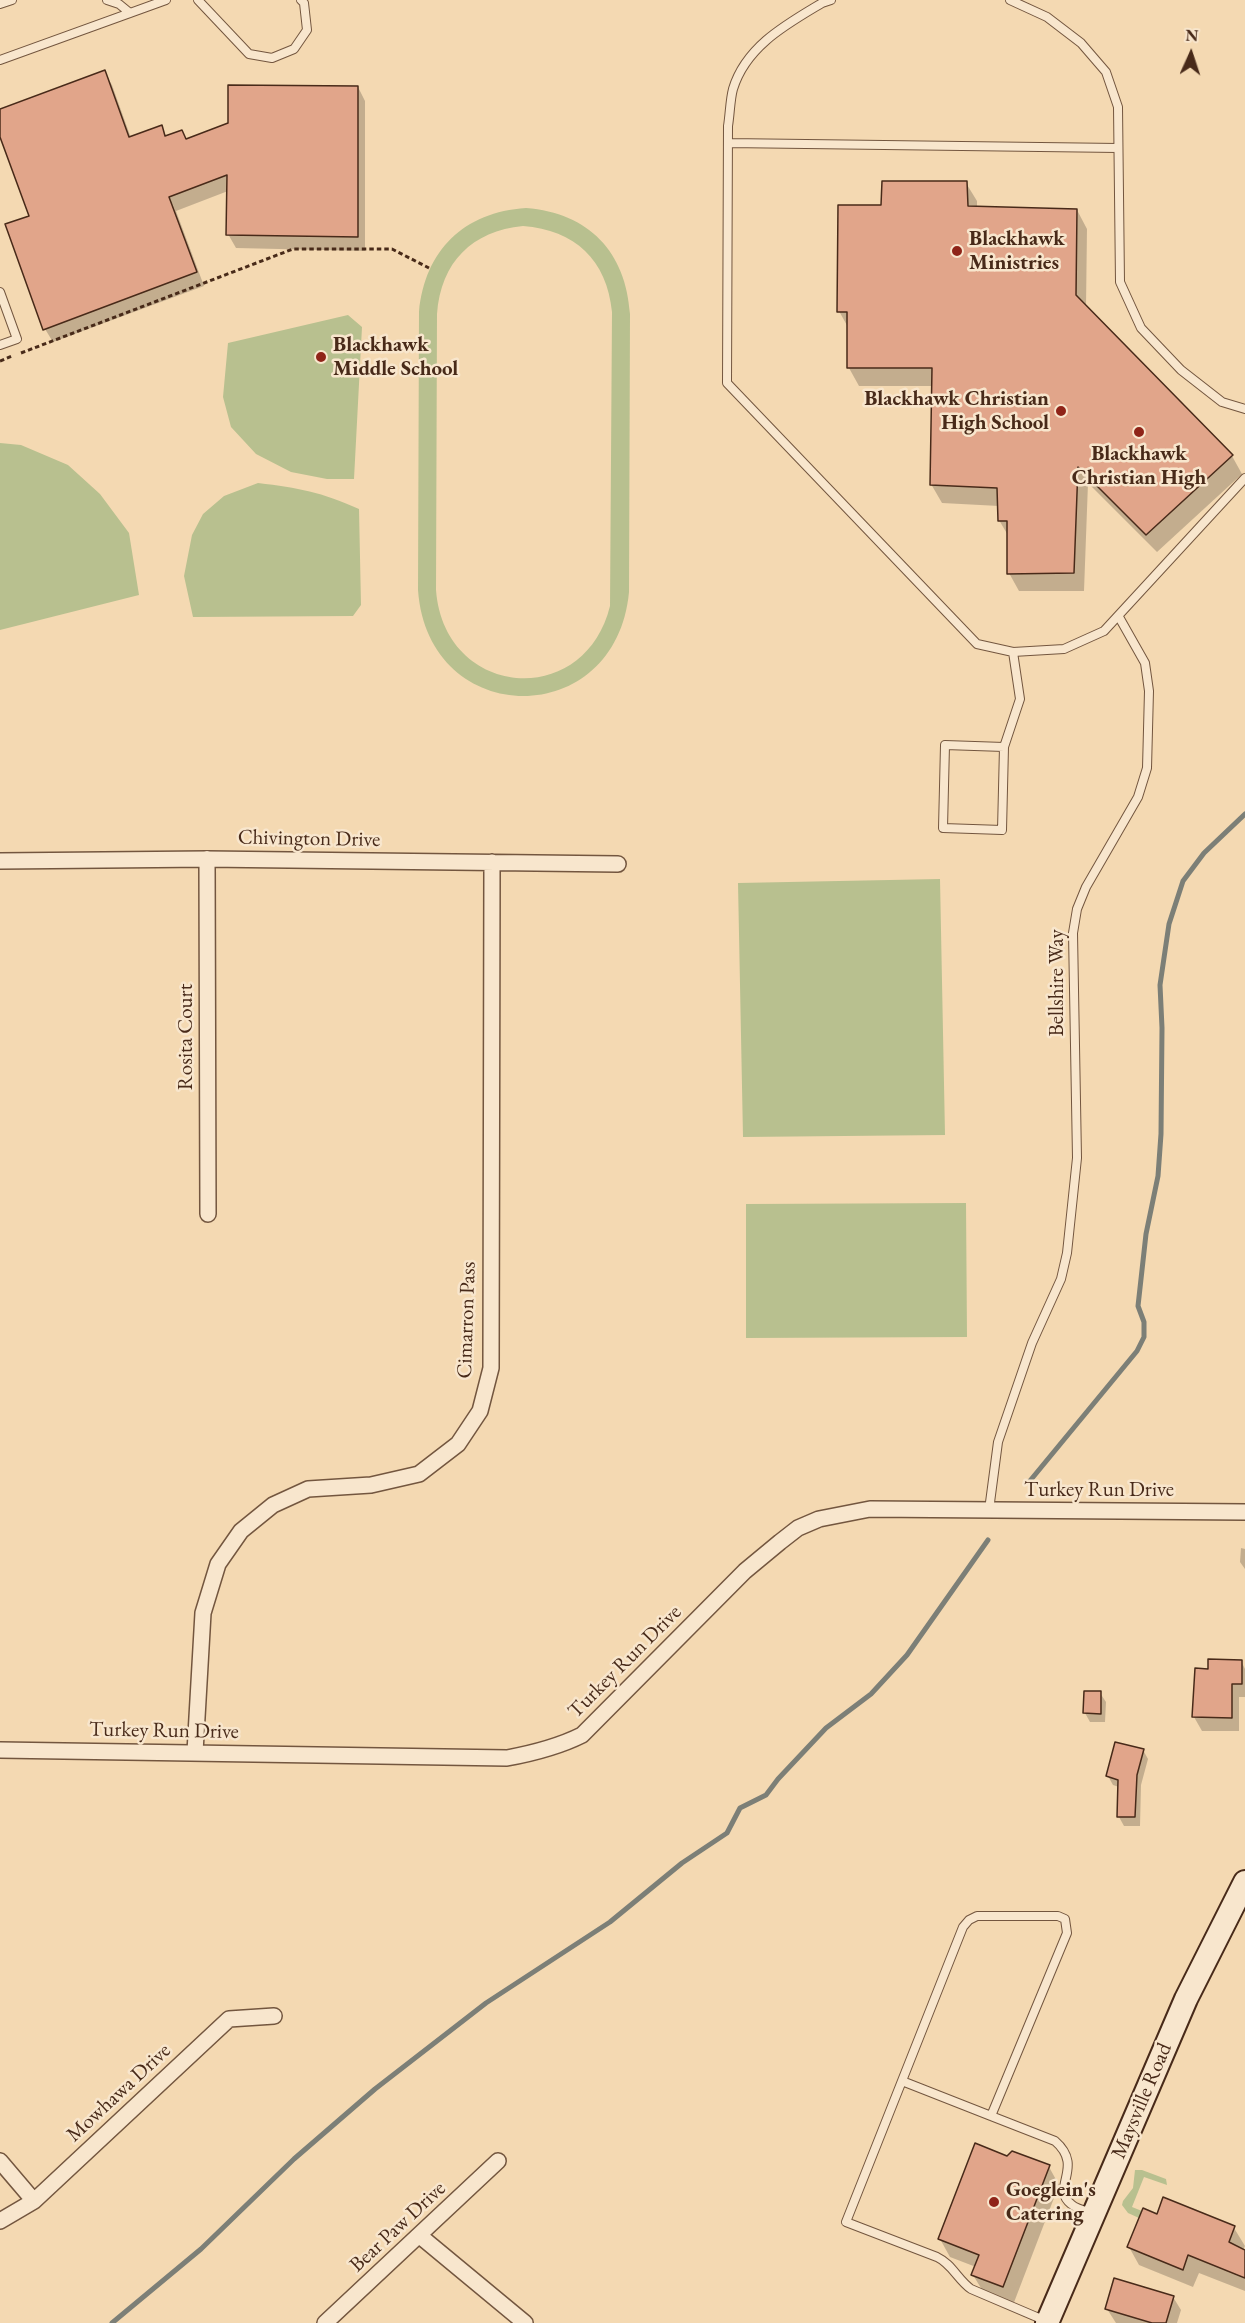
<!DOCTYPE html>
<style>
body{margin:0}
#map{position:relative;width:1245px;height:2323px;overflow:hidden;background:#f4d9b2;font-family:"EB Garamond",serif}
canvas{display:block}
.north{position:absolute;left:1161px;top:24px;width:60px;height:60px;-webkit-text-stroke:4px #f8e6cd;paint-order:stroke;rotate:3deg;font-size:16px;font-weight:700;line-height:24px;text-align:center;color:#482a19}
.north::after{content:'';display:block;margin:auto;width:21px;height:27px;background:#482a19;clip-path:polygon(50% 0,100% 100%,50% 72%,0 100%)}
</style>
<div id="map">
<canvas width="1245" height="2323"></canvas>
<div class="north">N</div>
</div>
<script>
const c = document.querySelector('canvas').getContext('2d');
c.lineJoin = 'round';
function fill(path, color) { c.fillStyle = color; c.fill(path, 'evenodd'); }
function trace(path, color, width, dash) { c.strokeStyle = color; c.lineWidth = width; c.lineCap = dash ? 'butt' : 'round'; c.setLineDash(dash || []); c.stroke(path); }
function drawText(font, color, halo, rows, align = 'center') {
  c.font = font + ' "EB Garamond",serif'; c.lineWidth = 5; c.setLineDash([]); c.textBaseline = 'middle'; c.strokeStyle = halo; c.fillStyle = color; for (const [text, x, y, turn = 0] of rows) {
    c.save(); c.translate(x, y); c.rotate((+turn || 0) * Math.PI / 180); c.textAlign = isNaN(turn) ? turn : align; if (halo) c.strokeText(text, 0, 0); c.fillText(text, 0, 0); c.restore();
  }
}
fill(new Path2D(`
 M526,208C589,213 626,252 630,314L629,592C616,732 428,730 418,590L419,312C425,250 464,212 526,208ZM523,226C575,230 607,260 612,312L610,606C584,711 444,698 436,590L437,314C441,262 472,231 523,226Z
 M348,315L362,327L354,479H327L291,472L256,454L231,427L223,397L228,343Z
 M0,443L21,445L68,465L100,494L129,533L139,595L0,630Z
 M258,483C299,488 321,492 359,509L361,605L353,616L193,617L184,576L192,535L203,514L224,496Z
 M940,879L945,1135L743,1137L738,883Z
 M966,1203L967,1337L746,1338V1204Z
 M1135,2170H1142L1166,2179L1167,2185L1144,2177L1132,2207L1142,2211L1139,2218L1128,2213L1122,2205L1123,2201L1133,2188Z`), '#b8c08f');
fill(new Path2D(`
 M104,72L112,85L131,138L161,127L167,137L187,141L358,87L365,101V251L236,248L228,234V191L176,211L204,286L53,342L45,329L31,217L0,133V110Z
 M966,183L977,201V207L1077,210L1087,229L1086,307L1232,456L1242,474L1157,552L1088,483L1084,591H1019L1009,573V537L999,520V506L942,503L931,484L933,386H859L849,368V329L839,311L883,206Z
 M1241,1548L1245,1549V1569L1240,1562Z
 M1241,1661L1245,1669V1697H1239V1731H1202L1194,1717L1197,1670H1209Z
 M1100,1693L1106,1702L1105,1722H1090L1085,1713Z
 M1143,1750L1148,1759L1141,1785L1140,1826H1124L1119,1817V1787L1113,1785L1108,1776Z
 M1007,2158L1049,2167L1059,2185L1013,2305L984,2293L973,2275L976,2267L950,2257L940,2239Z
 M1234,2228L1245,2246L1243,2250L1245,2251V2291L1199,2273L1193,2287L1139,2265L1129,2247Z
 M1173,2297L1181,2310L1177,2323H1116L1107,2309Z`), '#0003');
trace(new Path2D(`
 M1029,1482L1137,1351L1144,1337V1322L1138,1306L1146,1234L1158,1176L1161,1134L1162,1028L1160,985L1169,924L1183,881L1204,853L1245,814
 M112,2323L201,2249L294,2159L375,2089L486,2003L610,1922L682,1863L727,1833L740,1808L766,1795L778,1779L826,1728L871,1694L907,1655L988,1540`), '#7c7f77', 5);
const building = new Path2D(`
 M105,70L129,137L162,125L165,136L182,130L186,139L228,123V85L358,86V237L226,235L227,175L169,197L197,272L43,330L5,224L29,216L0,137V109Z
 M882,181H967L968,206L1077,209L1076,295L1233,455L1146,535L1078,467L1074,573L1007,574V521H998L997,488L930,485L932,368H847V312H837L838,205H881Z
 M1208,1659L1242,1660V1684H1232V1718L1192,1717L1195,1668L1208,1669Z
 M1084,1691H1101V1714L1083,1713Z
 M1115,1742L1144,1749L1137,1775L1135,1817H1117L1118,1780L1106,1776Z
 M975,2143L1007,2156L1012,2151L1050,2165L1003,2287L971,2275L979,2255L938,2239Z
 M1163,2197L1235,2226L1229,2242L1245,2250V2278L1188,2255L1183,2270L1127,2247L1143,2208L1157,2214Z
 M1114,2278L1174,2296L1166,2323H1152L1105,2309Z`);
fill(building, '#e1a58a');
trace(building, '#482a19', 1.5);
const lane = new Path2D(`
 M107,0L119,4L130,13
 M198,0L249,54L272,58L294,49L307,30L304,3L301,0
 M831,0L822,3C787,24 746,46 733,89C730,100 730,114 728,126L727,383L977,644L1013,652L1064,649L1104,631L1245,478
 M1010,0L1047,17L1081,43L1106,72L1118,107L1120,282L1141,328L1181,370L1222,402L1245,409
 M0,4L12,0
 M0,60L166,0
 M728,143L1118,148
 M0,292L17,339L0,345
 M1004,747L945,745L943,828L1002,830L1004,747L1020,699L1013,652
 M989,1510L998,1442L1032,1343L1061,1279L1067,1253L1077,1158L1073,933L1077,909L1086,887L1138,797L1147,768L1149,691L1145,663L1119,617
 M902,2081L991,2116
 M1046,2321L971,2289C958,2280 952,2264 937,2257L846,2222L963,1927L969,1920L977,1916H1058L1065,1919L1067,1933L991,2116L1055,2141C1085,2167 1050,2188 1071,2204C1076,2209 1086,2211 1093,2213`);
const street = new Path2D(`
 M207,859L208,1214
 M0,861L207,859L618,864
 M0,1750L507,1758C534,1753 558,1747 582,1735L745,1571L780,1542L798,1528L819,1519L870,1509L1245,1512
 M195,1752L203,1613L218,1564L241,1531L273,1505L308,1489L371,1485L419,1474L458,1444L480,1411L491,1368L492,862
 M0,2161L34,2201
 M0,2221L34,2201L229,2019L274,2016
 M420,2236L525,2323
 M325,2323L498,2161`);
const secondary = new Path2D(`
 M1047,2323L1186,1999L1245,1882`);
trace(lane, '#73563f', 10);
trace(street, '#73563f', 18);
trace(secondary, '#482a19', 26);
trace(new Path2D(`
 M21,353L293,249H392L429,268
 M0,361L12,356`), '#482a19', 3, [4.5, 3]);
trace(lane, '#f8e6cd', 8);
trace(street, '#f8e6cd', 15);
trace(secondary, '#f8e6cd', 22);
for (const [x, y, r, color] of [
 [957,251,6,"#8f2418"],
 [321,357,6,"#8f2418"],
 [1061,411,6,"#8f2418"],
 [1139,432,6,"#8f2418"],
 [994,2202,6,"#8f2418"]
]) { const dot = new Path2D(); dot.arc(x, y, r, 0, 2 * Math.PI); c.fillStyle = color; c.fill(dot); trace(dot, '#f8e6cd', 2); }
drawText('bold 21px', '#482a19', '#f8e6cd', [
 ["Blackhawk",969,239],
 ["Ministries",969,263],
 ["Blackhawk",333,345],
 ["Middle School",333,369],
 ["Blackhawk Christian",1049,399,"right"],
 ["High School",1049,423,"right"],
 ["Blackhawk",1139,454,"center"],
 ["Christian High",1139,478,"center"],
 ["Goeglein's",1006,2190],
 ["Catering",1006,2214]
], 'left');
drawText('21px', '#482a19', '#f8e6cd', [
 ["Chivington Drive",309,839,1],
 ["Bellshire Way",1057,983,-90],
 ["Rosita Court",186,1037,-90],
 ["Cimarron Pass",467,1320,-88],
 ["Turkey Run Drive",1099,1490],
 ["Turkey Run Drive",625,1662,-45],
 ["Turkey Run Drive",164,1731,1],
 ["Mowhawa Drive",119,2093,-43],
 ["Maysville Road",1142,2101,-67],
 ["Bear Paw Drive",398,2227,-43]
]);
</script>
